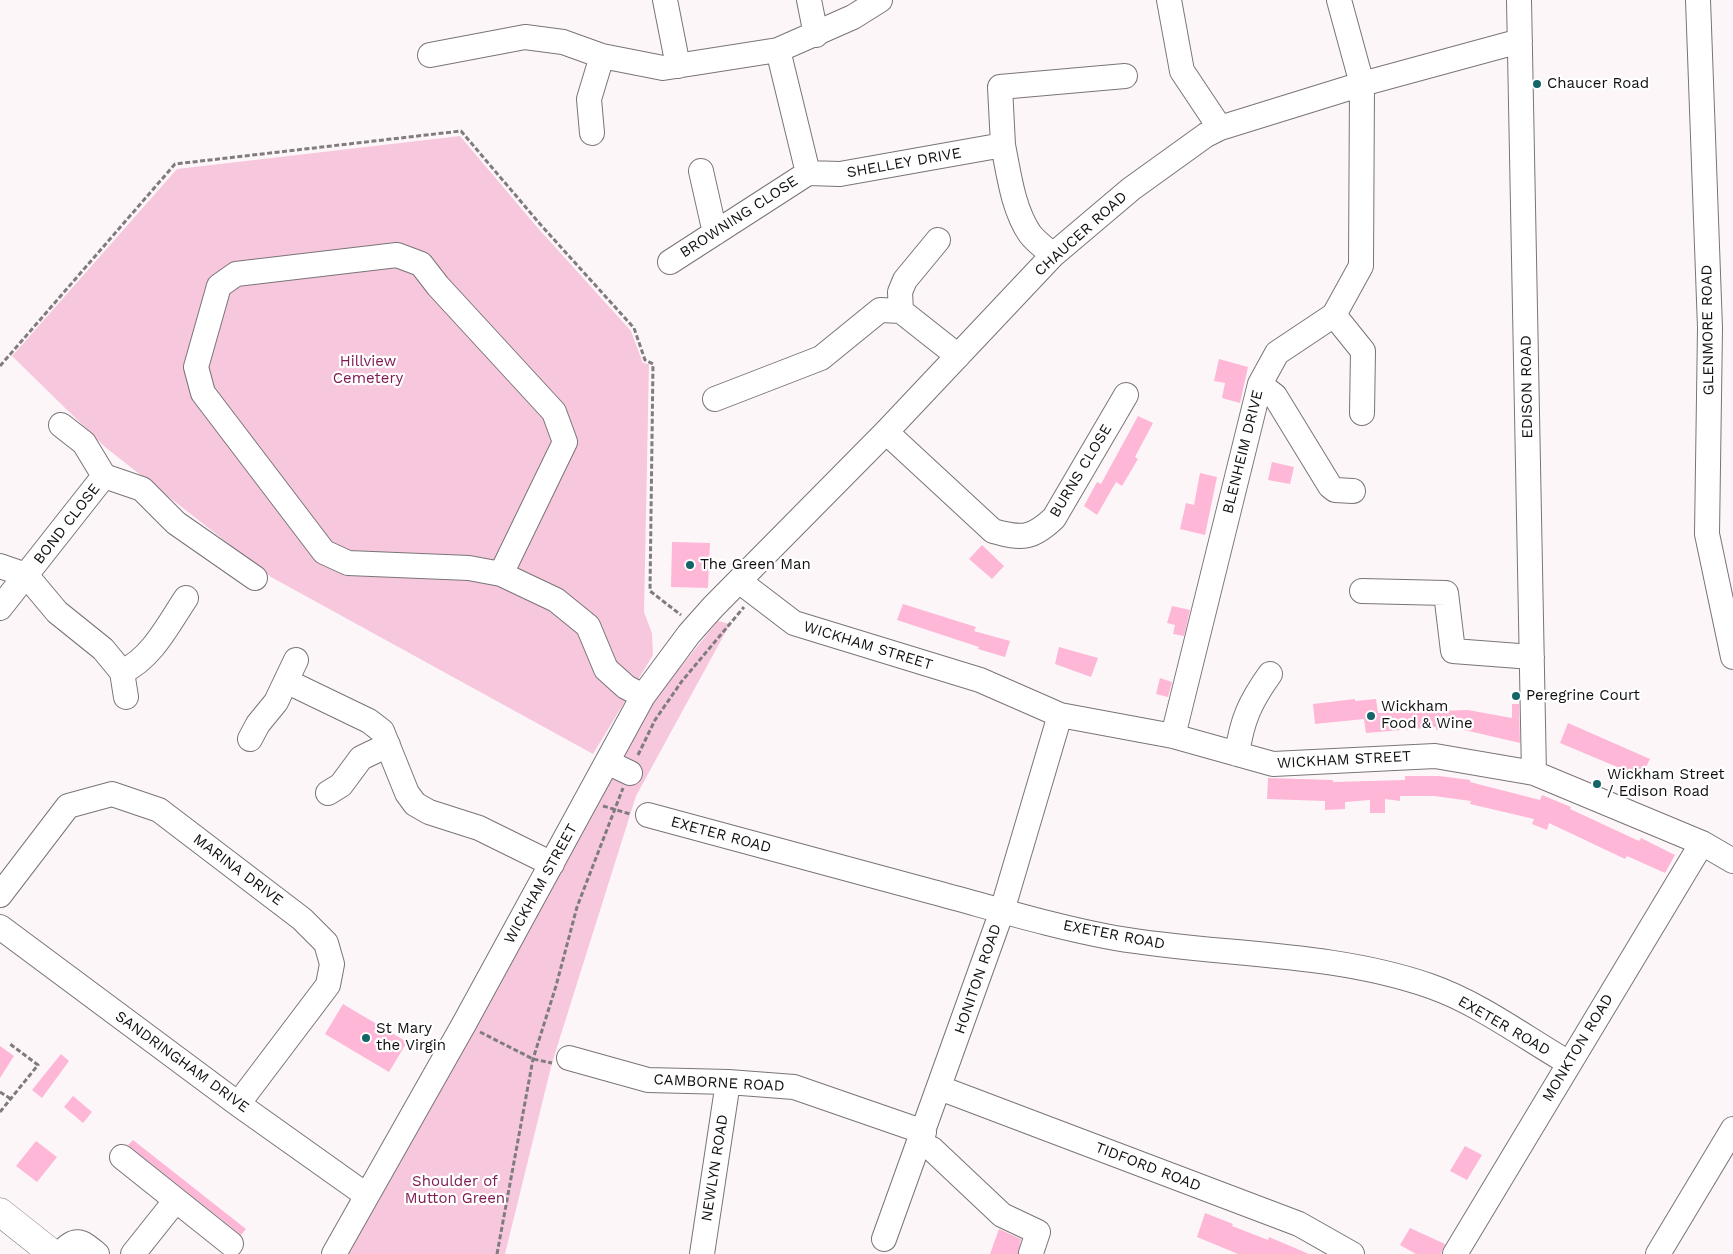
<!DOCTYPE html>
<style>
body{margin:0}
canvas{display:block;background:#fdf6f9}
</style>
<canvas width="1733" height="1254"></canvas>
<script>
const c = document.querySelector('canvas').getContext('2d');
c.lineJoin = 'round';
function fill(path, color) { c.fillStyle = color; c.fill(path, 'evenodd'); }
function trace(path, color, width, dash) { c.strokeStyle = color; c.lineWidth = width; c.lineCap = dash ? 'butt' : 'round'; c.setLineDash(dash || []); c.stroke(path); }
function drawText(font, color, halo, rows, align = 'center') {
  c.font = font + ' "Work Sans",sans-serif'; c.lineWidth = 4.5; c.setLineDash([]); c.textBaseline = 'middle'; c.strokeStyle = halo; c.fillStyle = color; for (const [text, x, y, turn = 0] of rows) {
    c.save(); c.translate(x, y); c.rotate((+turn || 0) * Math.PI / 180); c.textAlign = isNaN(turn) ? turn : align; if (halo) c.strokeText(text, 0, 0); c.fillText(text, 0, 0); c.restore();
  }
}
fill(new Path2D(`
 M460,136L537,227L631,331L643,363L649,364L644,612L652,633L653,655L593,754L271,577L105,447L12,356L177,169Z
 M718,621L730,624L636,796L552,1063L505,1254H344L657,696Z`), '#f7c8dd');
fill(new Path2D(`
 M1219,359L1248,367L1240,403L1222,398L1225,383L1214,381Z
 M1138,416L1153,423L1135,457L1138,459L1122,486L1116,482L1097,515L1084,506L1097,482L1101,484Z
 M1272,462L1294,467L1290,484L1268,480Z
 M1200,473L1217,477L1205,535L1180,529L1186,503L1194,505Z
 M672,542L710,543L708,588L671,587Z
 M982,545L1004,566L992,579L969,559Z
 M903,604L976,627L974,631L1010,641L1005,657L978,649L979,647L897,620Z
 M1172,606L1190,610L1184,636L1173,634L1175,625L1167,623Z
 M1059,647L1098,658L1091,677L1055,664Z
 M1160,678L1172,682L1168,697L1156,694Z
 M1355,699V701L1376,699L1378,713L1468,710L1512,718V704H1519L1520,743L1456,728L1436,730V727L1366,733L1364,719L1315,724L1313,704Z
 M1568,723L1650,759L1641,777L1560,743Z
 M1405,776H1439L1470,780V782L1540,800L1542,795L1571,807L1570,809L1639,841L1641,838L1675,855L1665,873L1627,856L1625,859L1549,823L1547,830L1532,824L1534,819L1470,804L1471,801L1434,796H1400V801L1385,799V813H1370V800L1345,802V809L1325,810V801L1267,799L1268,778L1333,780V782L1405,780Z
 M343,1004L407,1042L389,1072L325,1034Z
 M0,1046L14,1056L0,1078Z
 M61,1054L69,1061L42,1098L32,1090Z
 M73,1096L92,1112L83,1123L64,1107Z
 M133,1140L246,1229L241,1235L128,1145Z
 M36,1141L57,1157L37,1182L16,1166Z
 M1465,1146L1482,1155L1467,1180L1450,1171Z
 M1205,1213L1233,1224L1232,1226L1268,1240L1269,1237L1309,1254H1238L1197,1237Z
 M1410,1228L1445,1244L1441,1254H1416L1400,1245Z
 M999,1229L1021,1239L1018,1254H990Z`), '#feb7d7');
const minor = new Path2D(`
 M665,0L678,66
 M809,0L816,35
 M1169,0L1182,71L1220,128
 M1519,0L1534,773
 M1698,0L1710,328L1707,534L1733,657
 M778,50L808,173L840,174L1003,145C1009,175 1013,209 1030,234C1036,242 1046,249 1053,255
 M430,55L525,37L563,42L602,56L663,68L778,50L853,17L880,0
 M592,133L589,99L602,56
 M1003,145L1000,87L1125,76
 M701,171L715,233
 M670,262L808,173
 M901,311L900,292L905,280L938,240
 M1334,315L1363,351L1362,413
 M1260,384L1275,396L1330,486L1335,490L1353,491
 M715,399L821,358L880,310L901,311L958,356
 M61,425L84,443L104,476
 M886,432L993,531C1022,539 1032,539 1054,518L1126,395
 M0,566L26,575L57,612L103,649L122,672L126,697
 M501,574L565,442L554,412L438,286L421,264L397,255L236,274L219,286L196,367L203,393L324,552L348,563L469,568L501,574L556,600L588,626L606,669L626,687L643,696
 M739,581L794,623L980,680L1060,715L1173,736L1273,764L1435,756L1534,773L1702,843L1733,861
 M1362,591L1446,593L1453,651L1532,657
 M0,608L104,476L142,489L176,523L255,578
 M122,672C152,658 168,625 186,598
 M286,681L369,721L382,731L407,793L415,804L429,812L479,828L552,864
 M1173,736L1260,384L1277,353L1334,315L1361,266L1362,84L1339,0
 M250,739L258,724L276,702L296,660
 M1237,754C1242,720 1250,702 1270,674
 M607,762L630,773
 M328,793L341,785L361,758L388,745
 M648,815C743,841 838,866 933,892C993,908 1054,927 1115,938C1220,956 1329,951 1430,986C1479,1003 1524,1037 1569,1063
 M0,895L68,806L112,794L159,810L302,919L326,943L332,964L328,985L238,1104
 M0,927L238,1104L366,1195
 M569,1058L648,1080L728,1082L794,1087L924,1132
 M940,1088L1299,1224L1352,1254
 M919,1144L932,1149L1002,1215L1038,1232L1031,1253
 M122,1157L231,1244
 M884,1239L1002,911L1060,715
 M60,1254C76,1236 81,1241 97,1254
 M133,1254L176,1200
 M334,1254L464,1024L643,696L689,634L713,607L886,432L1053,255L1131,189L1206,135L1220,128L1362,84L1520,41
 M702,1254L728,1082
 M1455,1254L1702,843
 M1658,1254L1733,1129`);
const major = new Path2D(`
 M0,1212L53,1254`);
trace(minor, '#7a7477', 26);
trace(major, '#7a7477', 29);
trace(new Path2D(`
 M0,366L175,164L461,131L540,224L634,328L645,360L653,364L650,591L681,615
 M638,755L655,720L682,681L744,607
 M603,806L630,814
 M480,1032L533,1059L552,1063
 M0,1092L11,1099
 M0,1112L38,1065L10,1044
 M497,1254L533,1059L556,986L577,907L623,788`), '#807c7e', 3, [5, 2.5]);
trace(minor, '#fff', 24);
trace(major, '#fff', 28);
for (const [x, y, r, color] of [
 [1537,84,5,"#146468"],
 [690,565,5,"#146468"],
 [1516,696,5,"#146468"],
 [1371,716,5,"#146468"],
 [1597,784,5,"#146468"],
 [366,1038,5,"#146468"]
]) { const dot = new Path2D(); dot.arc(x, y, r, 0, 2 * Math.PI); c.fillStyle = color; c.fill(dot); trace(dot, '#fff', 2); }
drawText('15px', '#110f10', '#fff', [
 ["Chaucer Road",1547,84],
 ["The Green Man",700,565],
 ["Peregrine Court",1526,696],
 ["Wickham",1381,707],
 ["Food & Wine",1381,724],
 ["Wickham Street",1607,775],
 ["/ Edison Road",1607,792],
 ["St Mary",376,1029],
 ["the Virgin",376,1046]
], 'left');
drawText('15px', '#110f10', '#fff', [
 ["SHELLEY DRIVE",904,163,-10],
 ["BROWNING CLOSE",739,217,-33],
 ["CHAUCER ROAD",1081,234,-42],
 ["GLENMORE ROAD",1708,330,-91],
 ["EDISON ROAD",1527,387,-91],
 ["BLENHEIM DRIVE",1243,452,-76],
 ["BURNS CLOSE",1081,471,-59],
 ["BOND CLOSE",67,524,-52],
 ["WICKHAM STREET",868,646,17],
 ["WICKHAM STREET",1344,760,-3],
 ["EXETER ROAD",721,835,15],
 ["MARINA DRIVE",238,870,37],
 ["WICKHAM STREET",541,884,-61],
 ["EXETER ROAD",1114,935,11],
 ["HONITON ROAD",978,979,-71],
 ["EXETER ROAD",1504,1026,30],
 ["MONKTON ROAD",1578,1048,-59],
 ["SANDRINGHAM DRIVE",182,1062,36],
 ["CAMBORNE ROAD",719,1083,3],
 ["TIDFORD ROAD",1148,1167,21],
 ["NEWLYN ROAD",715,1168,-81]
]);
drawText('15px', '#801c55', '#fff', [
 ["Hillview",368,362],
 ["Cemetery",368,379],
 ["Shoulder of",455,1182],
 ["Mutton Green",455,1199]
]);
</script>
